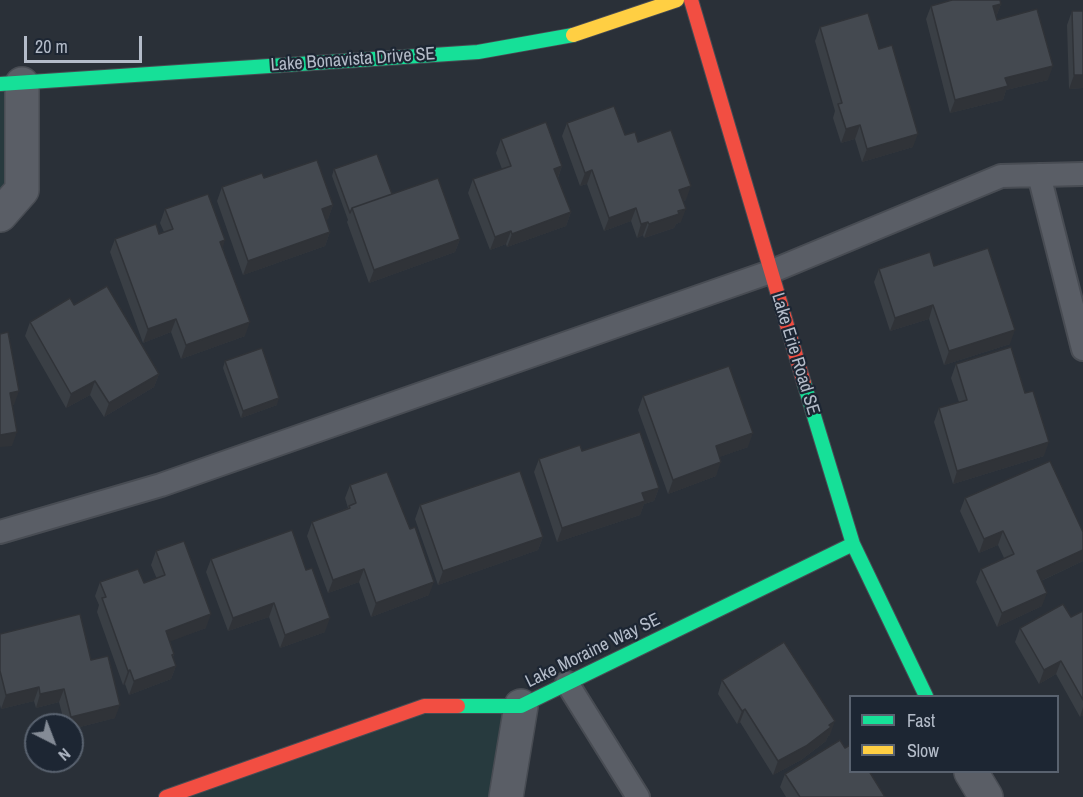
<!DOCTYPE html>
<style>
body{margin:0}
#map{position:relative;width:1083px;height:797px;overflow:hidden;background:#2a3038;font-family:"Archivo Narrow",sans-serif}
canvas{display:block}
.legend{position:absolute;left:849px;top:695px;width:210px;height:78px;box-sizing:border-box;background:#1d2633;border:2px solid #59626f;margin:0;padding:8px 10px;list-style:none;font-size:18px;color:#b4bcc9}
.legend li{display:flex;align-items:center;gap:12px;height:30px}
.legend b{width:30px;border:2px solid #59626f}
.north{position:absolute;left:24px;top:713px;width:60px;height:60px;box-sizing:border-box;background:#1d2633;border:2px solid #59626f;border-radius:50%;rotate:138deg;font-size:16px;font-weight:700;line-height:24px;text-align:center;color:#b4bcc9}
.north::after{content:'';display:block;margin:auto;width:21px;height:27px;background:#848b96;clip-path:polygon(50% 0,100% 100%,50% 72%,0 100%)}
.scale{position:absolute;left:24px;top:36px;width:118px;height:27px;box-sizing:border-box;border:3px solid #b4bcc9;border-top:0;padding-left:8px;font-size:18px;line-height:21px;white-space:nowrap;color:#b4bcc9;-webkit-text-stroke:4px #1d2633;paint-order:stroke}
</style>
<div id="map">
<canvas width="1083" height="797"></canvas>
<ul class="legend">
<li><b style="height:8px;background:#16e098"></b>Fast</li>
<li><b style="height:8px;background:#ffcf43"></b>Slow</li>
</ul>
<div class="north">N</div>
<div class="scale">20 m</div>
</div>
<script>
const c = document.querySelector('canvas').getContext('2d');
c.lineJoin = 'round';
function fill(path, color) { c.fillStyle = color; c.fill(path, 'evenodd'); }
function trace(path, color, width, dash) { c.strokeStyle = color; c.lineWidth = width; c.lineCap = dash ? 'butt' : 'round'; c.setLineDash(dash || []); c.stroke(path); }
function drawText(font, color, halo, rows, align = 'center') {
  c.font = font + ' "Archivo Narrow",sans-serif'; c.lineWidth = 4.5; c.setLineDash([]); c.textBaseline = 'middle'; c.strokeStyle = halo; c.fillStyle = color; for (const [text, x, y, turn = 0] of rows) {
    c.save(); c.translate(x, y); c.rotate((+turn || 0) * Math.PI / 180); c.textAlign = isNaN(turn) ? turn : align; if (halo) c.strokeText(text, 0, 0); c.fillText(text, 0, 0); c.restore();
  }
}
fill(new Path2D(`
 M0,84L21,120L0,215Z
 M424,706H521L506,797H166Z`), '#273a3e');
const lane = new Path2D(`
 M1039,175L1083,349
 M0,532L161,485L770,272L1001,176L1083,174
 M567,683L638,797`);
const street = new Path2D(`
 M0,215L22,190V84
 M971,772L986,797
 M506,797L521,706`);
const fast = new Path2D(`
 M0,84L478,52L573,35
 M804,383L853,544L926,696
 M458,706H521L853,544`);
const slow = new Path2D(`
 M573,35L677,0`);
const jam = new Path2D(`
 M691,0L804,383
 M166,797L424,706H458`);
trace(lane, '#484c53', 26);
trace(street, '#484c53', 36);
trace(fast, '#484c53', 16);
trace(slow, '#484c53', 16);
trace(jam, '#484c53', 16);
trace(lane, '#5a5e66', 22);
trace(street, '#5a5e66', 33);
trace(fast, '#16e098', 14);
trace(slow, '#ffcf43', 14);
trace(jam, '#f24e42', 14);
fill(new Path2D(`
 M1001,4L996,17L997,20L1048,80L1006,90L1003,100L950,113L926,19L931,6Z
 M1072,11L1083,88L1069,89L1067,25Z
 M820,27L879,49L913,147L862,162L855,139L841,143L833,118L835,111L815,41Z
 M567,123L625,135L638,142L686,200L683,201L681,222L676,224L674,228L644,238L643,235L637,238L631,221L604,231L587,184L580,186L562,136Z
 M501,139L562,166L558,178L571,212L566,226L507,247L506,244L490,250L468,193L473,179L502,169L496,153Z
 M334,169L392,194L460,239L455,252L369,283L347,222L348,220L332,176Z
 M264,178L333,205L328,219L325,220L330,232L325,246L243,275L217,201L222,187Z
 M165,209L223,248L245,336L181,359L171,332L143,343L110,252L115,239L159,234L164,232L160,223Z
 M934,266L1010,344L944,365L929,319L890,331L874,282L879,269Z
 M74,305L159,374L154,387L104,417L90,395L66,408L25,336L30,322Z
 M225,361L277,405L241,418L223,368Z
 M956,364L1044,456L953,484L934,422L939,408L959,402L951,378Z
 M643,396L748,447L719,457L716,476L668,494L638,410Z
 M582,451L659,488L654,501L644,504L640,515L557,542L534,472L539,459Z
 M350,485L429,595L371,617L359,582L328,593L307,536L312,522L348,508L345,498Z
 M965,498L1083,532V561L1041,581L1042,606L997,627L976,582L981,569L1004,558L998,545L979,553L960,511Z
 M420,505L543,537L538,550L438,585L415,519Z
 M156,551L206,628L170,641L174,654L173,657L176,666L171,679L129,695L125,684L123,685L97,612L99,605L95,596L100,582L144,583L157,579L151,565Z
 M211,559L325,632L280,648L269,617L228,631L206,572Z
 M1083,611V715L1080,717L1056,674L1039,684L1015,642L1020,628L1071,617Z
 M0,634L91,660L115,718L72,729V725H65L59,702L36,708L34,701L1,709L0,705Z
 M722,680L830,735L828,736L826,741L801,760L773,775L740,722L737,724L718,694Z
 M845,748L885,797H786L780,787L785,774Z`), '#3a3f45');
fill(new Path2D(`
 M1001,4L996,17L993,6Z
 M1053,66L1048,80L1006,90L1003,100L950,113L955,100L1005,78Z
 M1074,75H1083V88L1069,89Z
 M860,125L855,139L841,143L846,129Z
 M918,134L913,147L862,162L867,149Z
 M562,166L557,180L554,169Z
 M592,170L587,184L580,186L585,173Z
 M691,186L686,200L674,204L679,190Z
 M333,205L328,219L317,223L322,209Z
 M636,208L631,221L604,231L609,218Z
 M686,209L681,222L676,224L674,228L644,238L649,224Z
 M571,212L566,226L507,247L512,234Z
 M648,222L643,235L637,238L641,224Z
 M511,231L506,244L490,250L495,237Z
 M330,232L325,246L243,275L248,261Z
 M460,239L455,252L369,283L374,270Z
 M225,240L221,254L220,242Z
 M933,305L929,319L890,331L895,318Z
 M176,319L171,332L143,343L148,329Z
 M250,322L245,336L181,359L186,345Z
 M1015,330L1010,344L944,365L949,351Z
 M159,374L154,387L104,417L109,403Z
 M95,381L90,395L66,408L71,394Z
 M19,391L14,405L5,406L10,393Z
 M279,398L277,405L241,418L243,411Z
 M17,432L12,446L0,447V435Z
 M753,433L748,447L711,460L716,446Z
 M1049,442L1044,456L953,484L957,471Z
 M721,462L716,476L668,494L673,480Z
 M659,488L654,501L644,504L640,515L557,542L562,528L642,493Z
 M1003,531L998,545L979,553L984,539Z
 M543,537L538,550L438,585L443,571Z
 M1083,550V561L1032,585L1037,571Z
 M364,569L359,582L328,593L333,580Z
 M434,582L429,595L371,617L376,603Z
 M1047,593L1042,606L997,627L1002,613Z
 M274,603L269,617L228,631L233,618Z
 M211,614L206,628L161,645L166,631Z
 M330,618L325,632L280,648L285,635Z
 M1061,661L1056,674L1039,684L1044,670Z
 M176,666L171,679L129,695L134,681Z
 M130,670L125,684L123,685L128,671Z
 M39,687L34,701L1,709L6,695Z
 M64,689L59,702L36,708L40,694Z
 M120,705L115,718L72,729V725H68L71,717Z
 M1083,707V715L1080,717Z
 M745,709L740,722L737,724L742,711Z
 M835,721L830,735L828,736L826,741L801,760L773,775L778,761Z`), '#303338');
const building = new Path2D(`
 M952,0H1000L1001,4L993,6L997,20L1037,9L1053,66L1005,78L1008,86L955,100L931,6Z
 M1072,11H1083V75H1074Z
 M868,13L879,49L892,45L918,134L867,149L860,125L846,129L838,104L842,103L820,27Z
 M614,106L625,135L635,132L638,142L671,130L691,186L679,190L686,209L678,211L679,214L649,224L648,222L641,224L636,208L609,218L592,170L585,173L567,123Z
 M546,122L562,166L554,169L571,212L512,234L511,231L495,237L473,179L511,166L501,139Z
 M377,154L392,194L352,208L350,213L334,169Z
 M317,160L333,205L322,209L330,232L248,261L222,187L262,173L264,178Z
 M438,178L460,239L374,270L352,208Z
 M208,194L225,240L220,242L250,322L186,345L176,319L148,329L115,239L156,224L159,234L173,229L165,209Z
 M988,248L1015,330L949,351L933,305L895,318L879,269L930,252L934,266Z
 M107,286L159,374L109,403L95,381L71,394L30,322L70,298L74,305Z
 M8,332L19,391L10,393L17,432L0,435V334Z
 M1011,347L1025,393L1033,391L1049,442L957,471L939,408L967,400L956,364Z
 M262,348L279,398L243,411L225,361Z
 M729,366L753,433L716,446L721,462L673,480L643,396Z
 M640,432L659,488L642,493L645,501L562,528L539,459L580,445L582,451Z
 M1050,461L1083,532V550L1037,571L1047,593L1002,613L981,569L1014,554L1003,531L984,539L965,498Z
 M520,471L543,537L443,571L420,505Z
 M387,472L410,529L415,527L434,582L376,603L364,569L333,580L312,522L350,508L349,506L356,503L350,485Z
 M292,530L306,570L312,568L330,618L285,635L274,603L233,618L211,559Z
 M184,541L211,614L166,631L174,654L172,655L176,666L134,681L130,670L128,671L102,598L106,597L100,582L138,569L144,583L165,575L156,551Z
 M1063,604L1071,617L1083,611V700L1061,661L1044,670L1020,628Z
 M80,614L91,660L108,656L120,705L71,717L64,689L40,694L39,687L6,695L0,671V634Z
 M784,642L835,721L829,725L831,727L806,746L778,761L745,709L742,711L722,680Z
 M840,740L845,748L850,745V771H869L885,797H800L785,774Z`);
fill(building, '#444950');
trace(building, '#303338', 1.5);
drawText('18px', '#b4bcc9', '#1d2633', [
 ["Lake Bonavista Drive SE",353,60,-4],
 ["Lake Erie Road SE",795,354,73],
 ["Lake Moraine Way SE",593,651,-26]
]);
</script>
